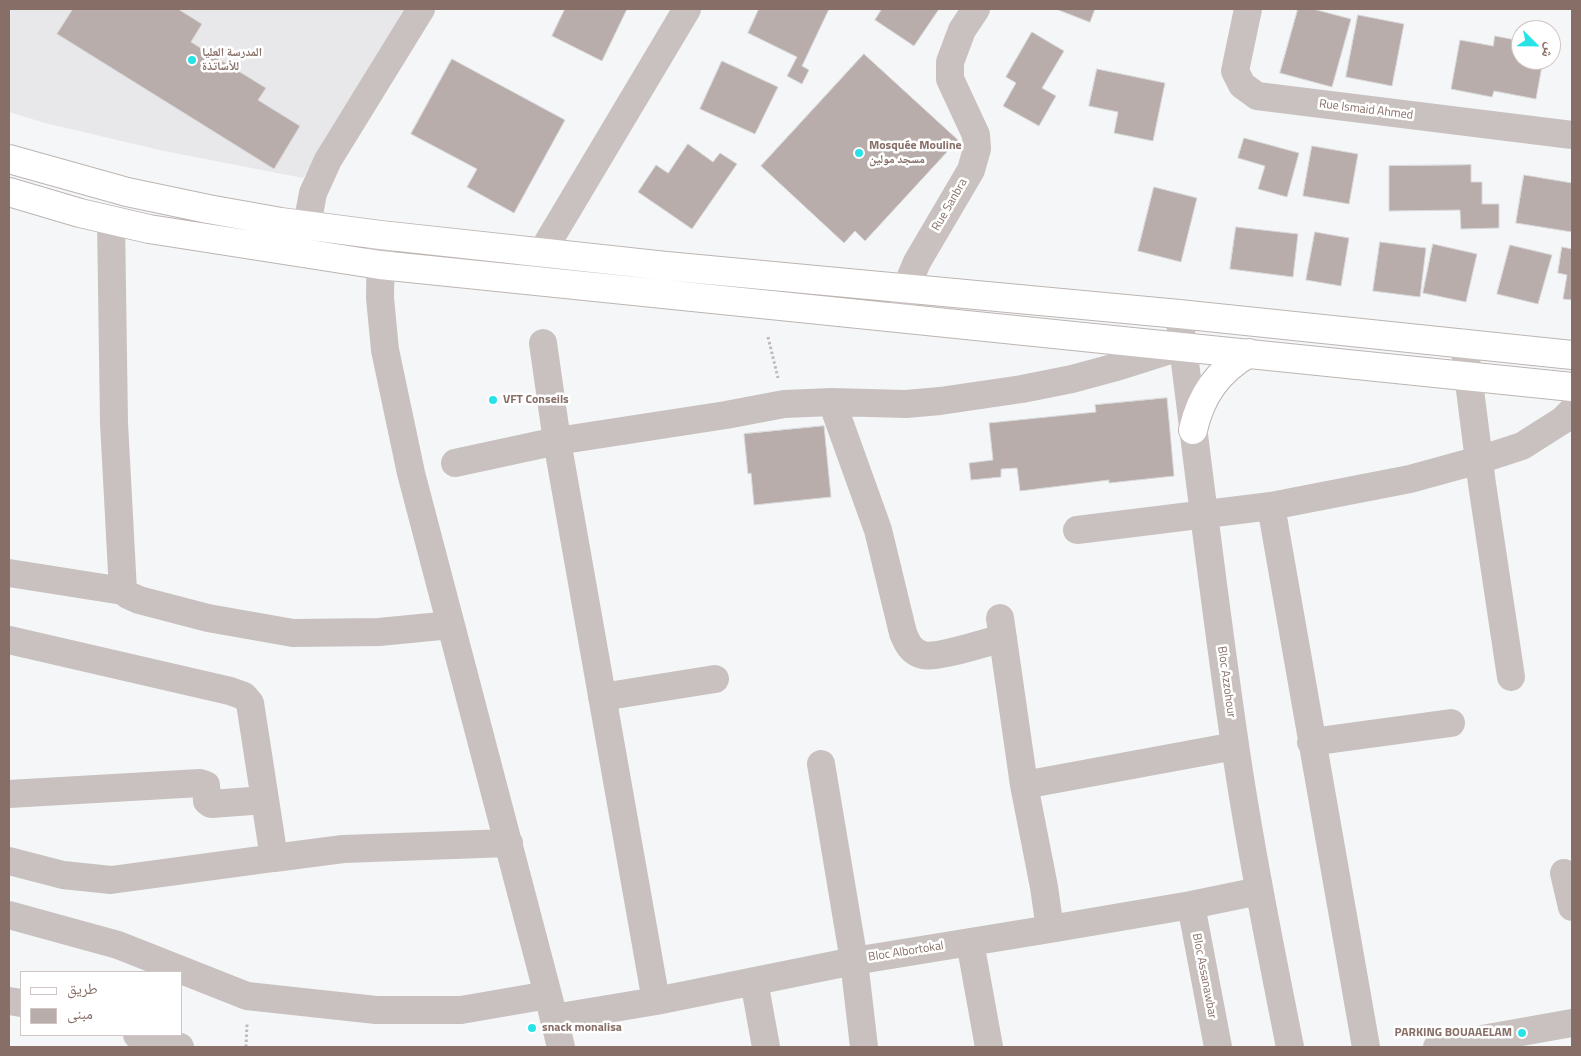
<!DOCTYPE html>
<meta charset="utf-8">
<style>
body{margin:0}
#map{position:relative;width:1581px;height:1056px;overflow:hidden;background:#f5f6f8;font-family:"Titillium Web","Noto Naskh Arabic",sans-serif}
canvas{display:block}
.frame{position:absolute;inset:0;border:10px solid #876e66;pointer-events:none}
.legend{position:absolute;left:20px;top:971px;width:162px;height:65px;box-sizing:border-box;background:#fff;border:1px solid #cfc5c2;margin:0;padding:6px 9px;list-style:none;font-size:15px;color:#876e66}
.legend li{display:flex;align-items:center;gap:10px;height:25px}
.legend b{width:25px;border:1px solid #cfc5c2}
.north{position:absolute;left:1511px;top:20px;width:50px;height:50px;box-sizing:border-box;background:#fff;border:1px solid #cfc5c2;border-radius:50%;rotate:113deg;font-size:14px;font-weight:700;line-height:20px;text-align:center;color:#876e66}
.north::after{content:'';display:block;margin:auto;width:18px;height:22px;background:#27e3e7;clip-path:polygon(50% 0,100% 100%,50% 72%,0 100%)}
</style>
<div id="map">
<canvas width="1581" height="1056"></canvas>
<div class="frame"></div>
<ul class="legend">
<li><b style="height:6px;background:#fff"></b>طريق</li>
<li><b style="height:14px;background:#b8adaa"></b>مبنى</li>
</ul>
<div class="north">ش</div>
</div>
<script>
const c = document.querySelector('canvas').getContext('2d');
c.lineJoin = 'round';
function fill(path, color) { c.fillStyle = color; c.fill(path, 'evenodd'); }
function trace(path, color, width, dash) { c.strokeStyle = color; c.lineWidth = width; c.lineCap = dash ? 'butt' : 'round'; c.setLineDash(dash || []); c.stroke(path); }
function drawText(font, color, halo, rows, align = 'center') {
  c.font = font + ' "Titillium Web","Noto Naskh Arabic",sans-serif'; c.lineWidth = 5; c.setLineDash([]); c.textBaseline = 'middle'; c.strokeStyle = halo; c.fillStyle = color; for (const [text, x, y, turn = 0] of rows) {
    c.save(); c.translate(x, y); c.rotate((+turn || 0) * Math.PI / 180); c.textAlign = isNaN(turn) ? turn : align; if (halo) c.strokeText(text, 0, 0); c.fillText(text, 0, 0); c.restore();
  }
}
fill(new Path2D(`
 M9,9H407L303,178L164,151L45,123L9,112Z`), '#e8e7e9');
const building = new Path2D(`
 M73,9H178L202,24L191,42L266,88L258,100L300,126L274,169L57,34Z
 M565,9H627L602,61L552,36Z
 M759,9H829L802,66L809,70L802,84L787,76L797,57L748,33Z
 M882,9H939L914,46L875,20Z
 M1056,9H1095L1090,22Z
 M1298,9H1313L1351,19L1332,87L1280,73Z
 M1358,15L1404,24L1392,86L1346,77Z
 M1032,32L1064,51L1042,88L1056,96L1039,126L1003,106L1016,83L1006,77Z
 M1495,36L1521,41V60H1543L1536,99L1494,91L1492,97L1451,89L1460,40L1493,46Z
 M864,54L958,140L865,241L855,231L844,243L761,166Z
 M452,59L565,120L514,213L467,187L477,169L411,134Z
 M722,61L778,87L755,134L700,109Z
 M1097,69L1165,83L1153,141L1114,133L1118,112L1089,106Z
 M1244,138L1299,153L1287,197L1258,189L1265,166L1238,158Z
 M688,144L713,162L720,153L737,164L692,229L638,192L656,165L668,173Z
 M1312,146L1358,154L1349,204L1303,196Z
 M1471,165V182H1482V204H1499V228L1461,229L1460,210L1389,211V166Z
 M1524,175L1572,183V232L1516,223Z
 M1154,187L1197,198L1181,262L1138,251Z
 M1236,227L1298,234L1293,277L1230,269Z
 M1315,232L1349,238L1341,286L1306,280Z
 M1380,242L1426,248L1420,297L1373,291Z
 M1433,244L1477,254L1466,302L1423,293Z
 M1510,245L1552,255L1538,304L1497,294Z
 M1562,247L1572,249V300L1563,299L1567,275L1558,273Z
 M1167,398L1174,476L1109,483V480L1020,491L1017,468L1001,469V477L971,480L969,463L993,460L989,423L1096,412L1095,405Z
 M824,426L831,497L754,505L751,473L748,474L744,434Z`);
fill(building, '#b8adaa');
trace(building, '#d8d8da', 1);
const major = new Path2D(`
 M9,159L127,192L208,209L281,222L381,235L666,266L1179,314L1572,355
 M9,192L80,213L149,229L380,265L1572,387
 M1193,430C1201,395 1218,371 1249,353`);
trace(major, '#bcb5b2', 30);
trace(new Path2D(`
 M768,337L778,378
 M246,1047L247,1024`), '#c0bbb9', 3, [2.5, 2.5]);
trace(new Path2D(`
 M1248,9L1235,71L1242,85L1257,96L1572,135
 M111,220L114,423L123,591L128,595L139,600L208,618L293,633L379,632L451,625
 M307,225L313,193L328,160L421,9
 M381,235L380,298L385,350L411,473L548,995L561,1047
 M526,279L687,9
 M1179,314C1197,458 1214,602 1235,745C1250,847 1270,947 1290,1047
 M900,318L906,288L917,262L971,170L977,149L976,135L950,79V62L962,30L976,9
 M543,343L557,441L656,1001
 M1464,343L1482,484L1511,677
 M832,402L878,530L903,633C907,643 911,652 923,655C936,659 987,642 1003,638
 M455,463L557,441L726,415L784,404L832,402L906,404L940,401L1022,389L1072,379L1120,366L1183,346
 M1271,506L1366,1047
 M1077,530L1271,506L1410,479L1479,460L1522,446L1563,420L1572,411
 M9,573L123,591
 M1000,618L1024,785L1044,887L1050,929
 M9,640L230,691L244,696L250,703L274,858L343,849L509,843
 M602,697L715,679
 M1311,742L1451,723
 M821,764L854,961L864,1047
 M1024,785L1235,746
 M9,794L200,783L206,785L207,801L211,804L265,800
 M9,861L63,875L111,880L274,858
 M1564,873L1572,907
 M1191,905L1218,1047
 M9,915L118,945L247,996L376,1010H461L548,995
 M970,942L989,1047
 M754,981L766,1047
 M9,1001L21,1003
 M554,1018L656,1001L854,961L1050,929L1191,905L1259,891
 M137,1035L180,1047
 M1437,1047L1572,1023`), '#c8c1bf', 28);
trace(major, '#fff', 28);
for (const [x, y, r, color] of [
 [192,60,5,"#27e3e7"],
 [859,153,5,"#27e3e7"],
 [493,400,5,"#27e3e7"],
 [532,1028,5,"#27e3e7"],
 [1522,1033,5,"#27e3e7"]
]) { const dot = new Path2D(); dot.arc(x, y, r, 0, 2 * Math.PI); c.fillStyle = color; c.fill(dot); trace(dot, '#fff', 2); }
drawText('bold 12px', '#876e66', '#fff', [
 ["المدرسة العليا",202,53],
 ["للأساتذة",202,67],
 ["Mosquée Mouline",869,146],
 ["مسجد مولين",869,160],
 ["VFT Conseils",503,400],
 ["snack monalisa",542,1028],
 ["PARKING BOUAAELAM",1512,1033,"right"]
], 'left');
drawText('12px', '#876e66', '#fff', [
 ["Rue Ismaid Ahmed",1366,110,7],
 ["Rue Sanbra",950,205,-60],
 ["Bloc Azzohour",1226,682,82],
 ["Bloc Albortokal",906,952,-9],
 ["Bloc Assanawbar",1204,976,79]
]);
</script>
